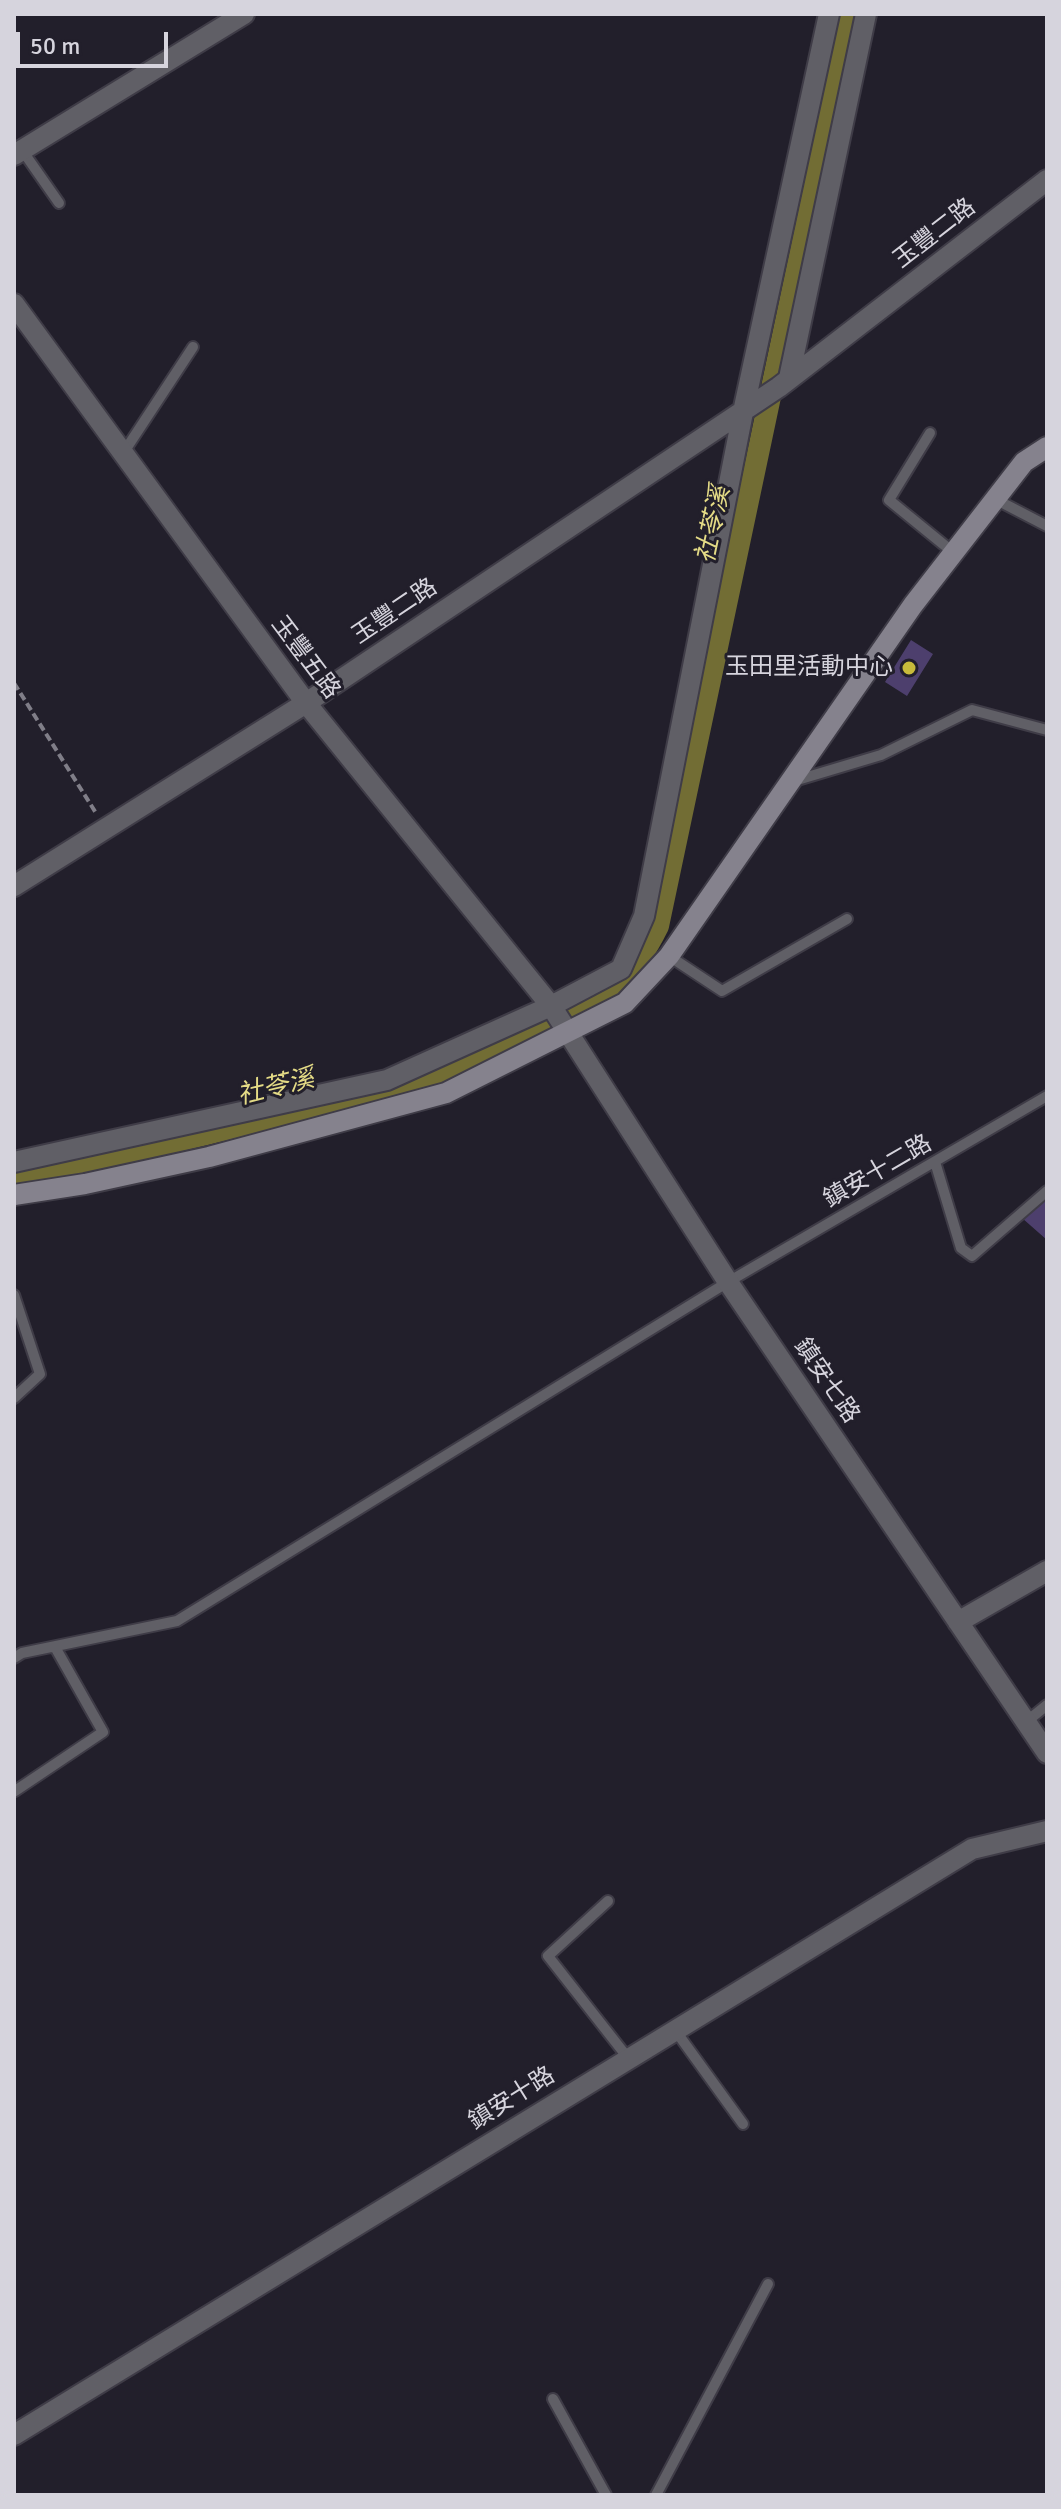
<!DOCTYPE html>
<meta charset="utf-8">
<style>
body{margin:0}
#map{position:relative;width:1061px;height:2509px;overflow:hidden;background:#221f2b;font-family:Signika,sans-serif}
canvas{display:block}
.frame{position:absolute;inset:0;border:16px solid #d6d4dd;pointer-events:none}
.scale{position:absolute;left:16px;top:32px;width:152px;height:36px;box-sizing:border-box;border:4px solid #d6d4dd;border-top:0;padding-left:10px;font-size:24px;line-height:28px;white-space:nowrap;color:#d6d4dd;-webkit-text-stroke:6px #221f2b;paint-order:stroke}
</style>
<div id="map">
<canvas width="1061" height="2509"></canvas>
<div class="frame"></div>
<div class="scale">50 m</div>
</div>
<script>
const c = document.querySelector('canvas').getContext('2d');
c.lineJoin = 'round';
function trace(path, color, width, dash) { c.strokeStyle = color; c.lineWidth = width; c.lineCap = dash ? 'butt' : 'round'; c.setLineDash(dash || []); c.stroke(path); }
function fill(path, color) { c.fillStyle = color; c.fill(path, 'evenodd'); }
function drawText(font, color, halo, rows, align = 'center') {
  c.font = font + ' Signika,"Noto Sans TC",sans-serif'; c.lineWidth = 6; c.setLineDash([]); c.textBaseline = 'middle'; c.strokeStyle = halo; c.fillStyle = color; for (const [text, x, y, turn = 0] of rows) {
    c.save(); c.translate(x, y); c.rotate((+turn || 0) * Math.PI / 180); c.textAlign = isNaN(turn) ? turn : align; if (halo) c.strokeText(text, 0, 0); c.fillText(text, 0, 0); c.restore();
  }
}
trace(new Path2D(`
 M573,1011C618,990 636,970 658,926L851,14
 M14,1181L431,1079L543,1026`), '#726d34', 22);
fill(new Path2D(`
 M911,640L933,654L907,696L885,682Z
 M1047,1190V1240L1022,1218Z`), '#4d3f6d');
const lane = new Path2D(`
 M22,150L59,203
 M930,433L889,500L954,553
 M122,455L193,347
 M995,499L1047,526
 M794,781L881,755L972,710L1047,730
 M669,956L722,991L847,919
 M935,1162L961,1248L972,1256L1047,1191
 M14,1295L40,1374L14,1398
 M14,1658L22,1653L177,1621L728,1282L1047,1096
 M1026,1722L1047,1705
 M15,1791L103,1732L55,1647
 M608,1901L548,1956L628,2058
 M675,2030L743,2124
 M553,2399L606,2495
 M656,2495L768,2284`);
const street = new Path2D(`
 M14,155L244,14
 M14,304L306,703L551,1006L728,1282L1047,1753
 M789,378L866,14
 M14,886L306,703L779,387L1047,180
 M14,1162L387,1080L551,1006L621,969L644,916L743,412L829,14
 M958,1622L1047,1571
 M14,2435L972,1849L1047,1831`);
const secondary = new Path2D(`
 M14,1195L85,1184L209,1157L446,1093L625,1003L669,956L913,605L1024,462L1047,447`);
trace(lane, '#3f3c47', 14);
trace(street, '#3f3c47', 24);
trace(secondary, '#3f3c47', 24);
trace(new Path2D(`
 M14,683L96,813`), '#807e88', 4, [8, 4]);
trace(lane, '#605f66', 10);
trace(street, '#605f66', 20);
trace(secondary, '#85828d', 20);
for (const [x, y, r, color] of [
 [909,668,8,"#c8bb3b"]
]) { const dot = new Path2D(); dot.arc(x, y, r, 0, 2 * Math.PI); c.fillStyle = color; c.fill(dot); trace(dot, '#221f2b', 3); }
drawText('24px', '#d6d4dd', '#221f2b', [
 ["玉豐二路",935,234,-38],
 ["玉豐二路",395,612,-34],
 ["玉豐五路",305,658,53],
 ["鎮安十二路",878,1172,-30],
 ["鎮安七路",826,1381,56],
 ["鎮安十路",512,2099,-32]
]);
drawText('24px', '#d6d4dd', '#221f2b', [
 ["玉田里活動中心",893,668]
], 'right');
drawText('italic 26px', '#e4db86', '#221f2b', [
 ["社苓溪",714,525,-78],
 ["社苓溪",276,1088,-14]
]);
</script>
